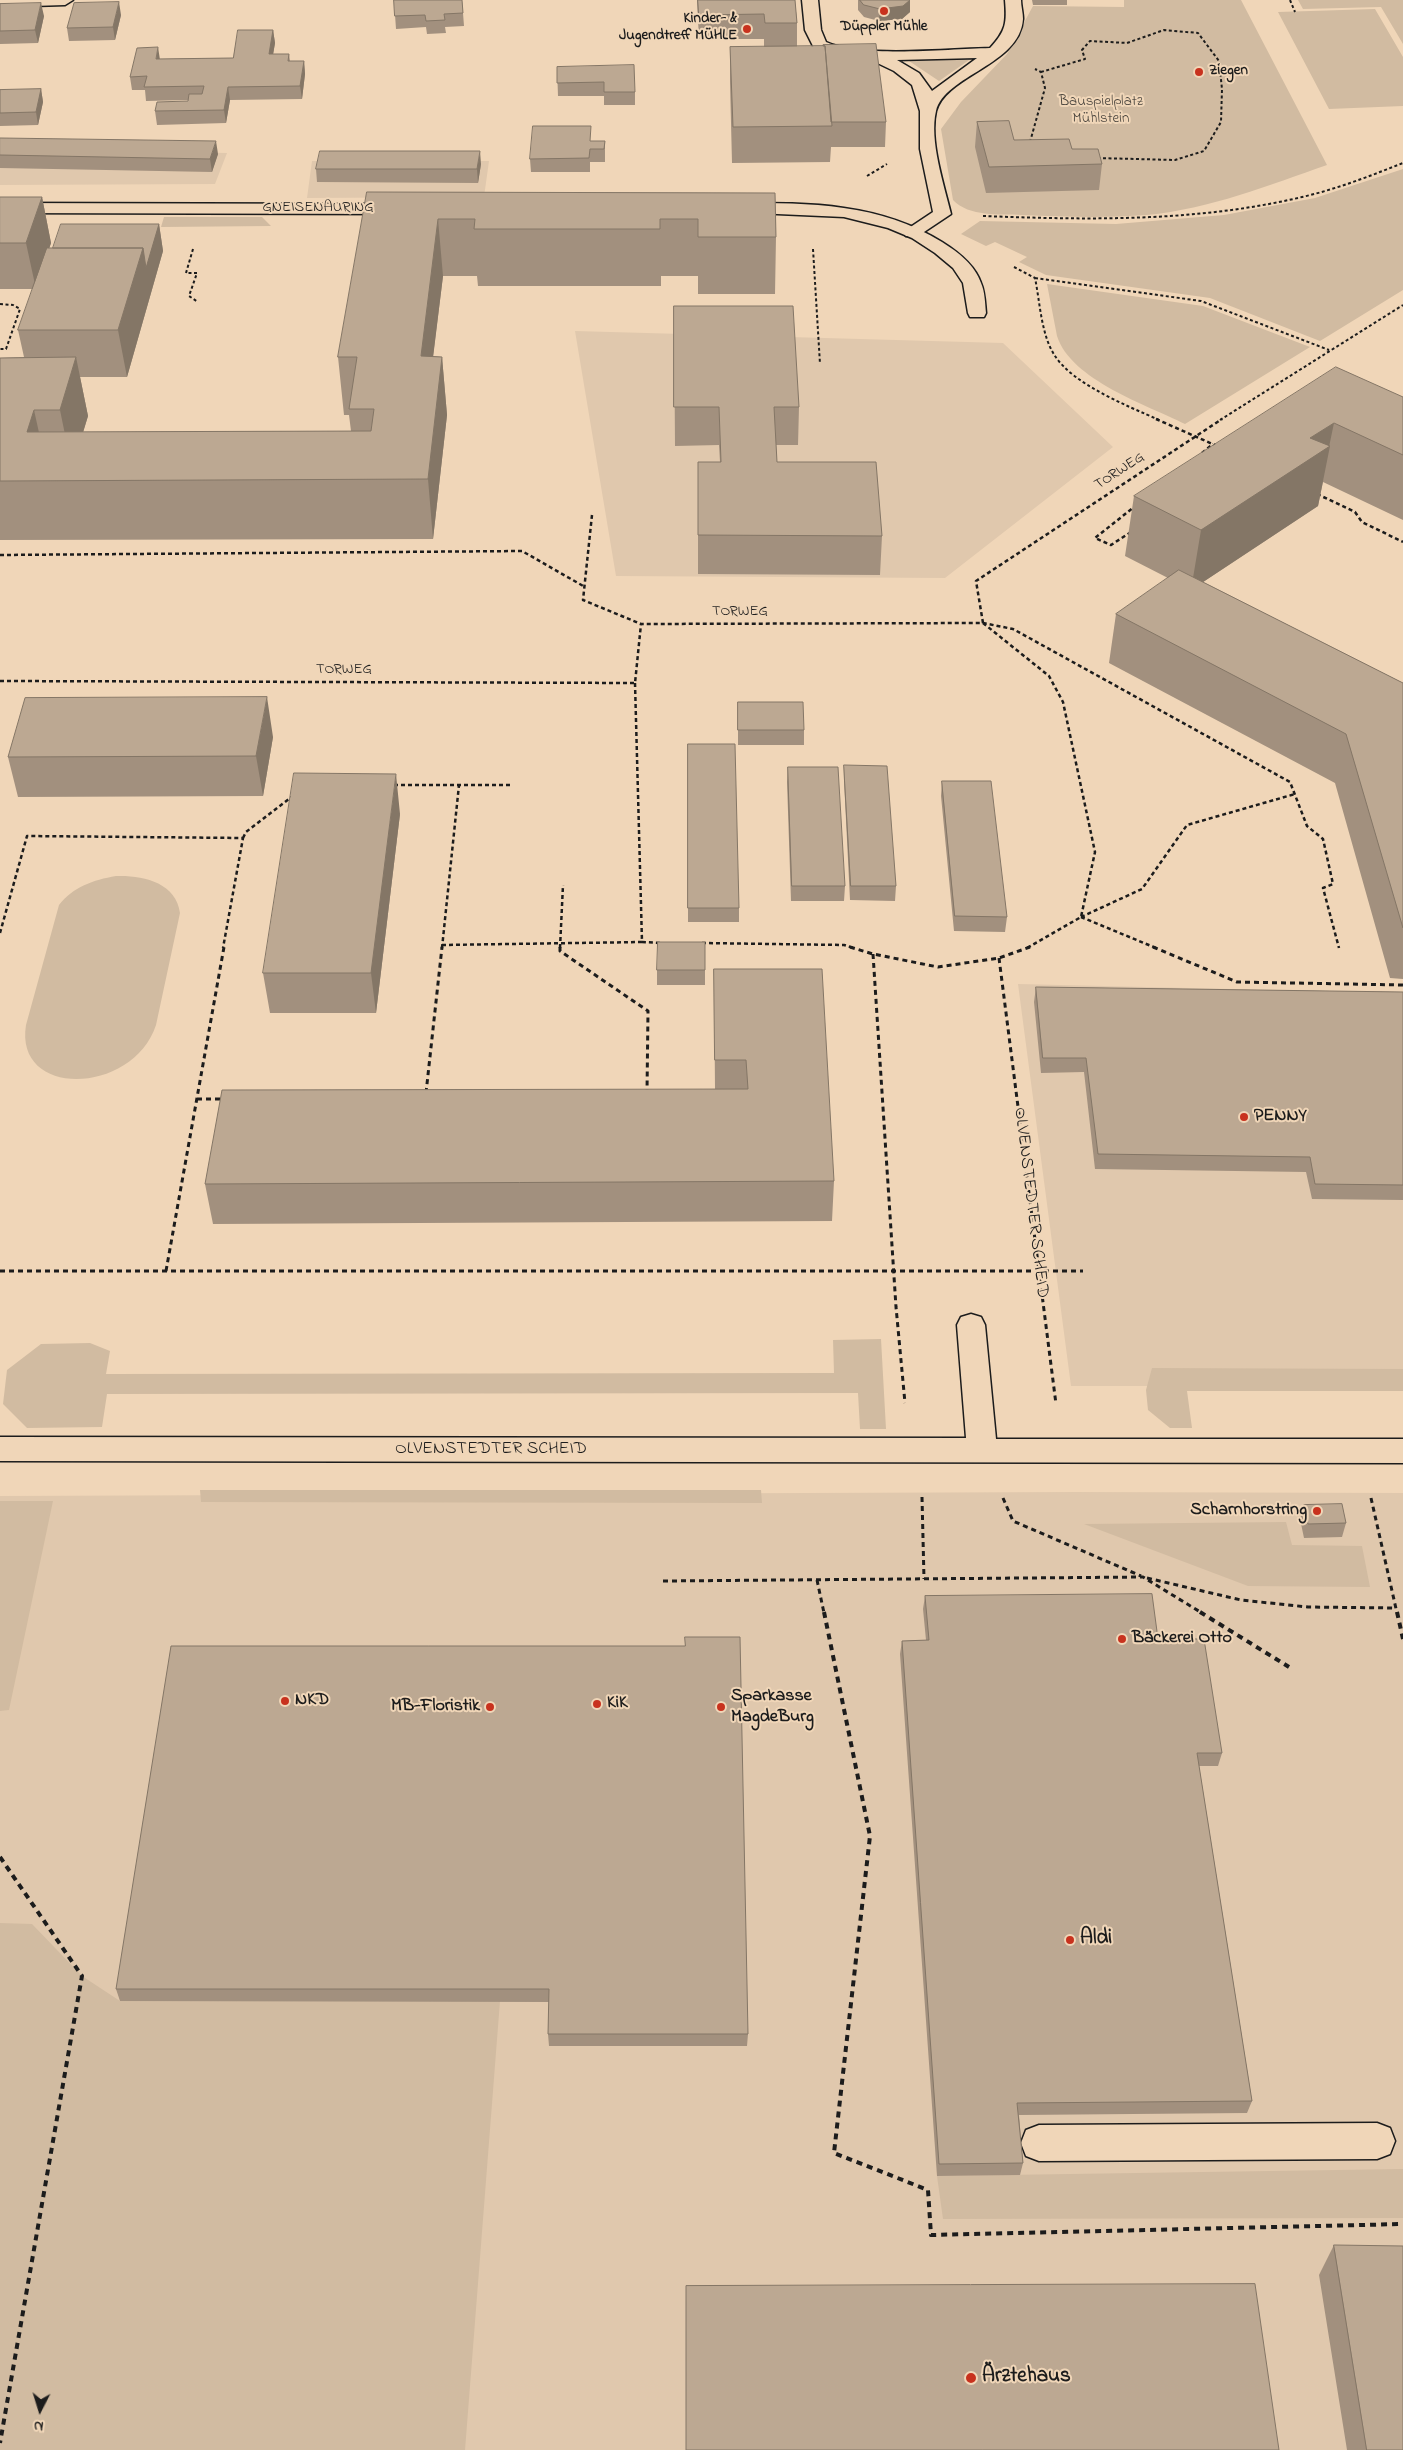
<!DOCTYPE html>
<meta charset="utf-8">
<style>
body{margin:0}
#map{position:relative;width:1403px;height:2450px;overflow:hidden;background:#f0d6b8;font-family:"Indie Flower",sans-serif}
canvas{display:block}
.north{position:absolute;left:15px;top:2385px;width:50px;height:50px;-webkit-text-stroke:4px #f0d6b8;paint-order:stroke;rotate:185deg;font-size:14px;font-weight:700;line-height:20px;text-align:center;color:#1c1c1c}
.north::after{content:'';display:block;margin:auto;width:18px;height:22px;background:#1c1c1c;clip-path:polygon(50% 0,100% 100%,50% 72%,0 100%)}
</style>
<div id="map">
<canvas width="1403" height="2450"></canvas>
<div class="north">N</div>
</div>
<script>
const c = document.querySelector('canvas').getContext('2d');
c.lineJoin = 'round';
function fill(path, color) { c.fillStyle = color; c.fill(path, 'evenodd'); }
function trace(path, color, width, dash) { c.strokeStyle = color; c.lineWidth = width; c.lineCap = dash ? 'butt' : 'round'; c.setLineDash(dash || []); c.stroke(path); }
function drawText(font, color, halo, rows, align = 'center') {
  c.font = font + ' "Indie Flower",sans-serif'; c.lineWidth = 4; c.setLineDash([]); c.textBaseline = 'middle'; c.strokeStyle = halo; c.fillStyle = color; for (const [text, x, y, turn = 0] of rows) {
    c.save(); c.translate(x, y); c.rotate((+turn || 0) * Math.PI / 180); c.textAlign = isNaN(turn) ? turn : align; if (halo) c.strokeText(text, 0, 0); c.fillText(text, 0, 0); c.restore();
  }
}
fill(new Path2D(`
 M0,148L227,153L215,184L0,185Z
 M312,161H489L484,197L307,198Z
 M575,331L1003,343L1113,447L945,578L616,576Z
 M1018,984L1403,993V1386H1071Z
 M1076,1492L1403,1493V2450H0V1496Z`), '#e0c8ad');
fill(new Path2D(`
 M1124,0H1241L1327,165C1269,185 1210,209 1147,215C1106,218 1064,217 1022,215C1000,214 969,217 953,200L941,129L961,102L1007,54L1033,6L1124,7Z
 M1298,0H1403V44L1381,7L1303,9Z
 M1375,9L1403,57V106L1329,109L1278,12Z
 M903,57L972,58L939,81Z
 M1403,169V290L1320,341L1210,298L1046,275L1019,262L1027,257L995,242L986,246L961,234L980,221L1116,224L1224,215L1315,198Z
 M164,217H262L271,226L161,227Z
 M1047,284L1203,306L1310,347L1185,424C1147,405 1071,380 1057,336Z
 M116,876C142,875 176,882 180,913L156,1025C133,1095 14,1099 26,1025L59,905C73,887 93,880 116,876Z
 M881,1339L886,1429H860L858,1393L107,1394L102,1427L27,1428L3,1404L7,1370L41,1344L90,1343L110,1351L106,1374L834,1373L833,1340Z
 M1152,1368L1403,1369V1391H1187L1192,1428H1170L1148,1410L1146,1390Z
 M200,1490H761L762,1503L201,1502Z
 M0,1501H53L9,1710L0,1711Z
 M1286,1522L1292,1545L1362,1546L1370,1587L1248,1586L1084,1524Z
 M0,1923L32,1924L82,1976L120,2001H500L465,2450H0Z
 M1403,2169V2218L943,2219L937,2176Z`), '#d1bba1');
const lane = new Path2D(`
 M802,0H818L821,30L826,42C862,58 948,49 990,48C1006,31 1007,23 1005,0H1021C1021,6 1023,13 1023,19C1020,65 945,75 936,111C929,140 944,185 951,214L918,236H906L903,232L933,212L920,149V111L912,85L894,71L869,59L831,55L814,48L805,30ZM977,58L932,91L919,73L897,60Z
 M1377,2123L1390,2128L1395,2141L1390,2154L1377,2159L1039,2161L1026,2156L1021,2143L1026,2130L1039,2125Z`);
const street = new Path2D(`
 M0,0H73L65,5L0,7Z
 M0,203L401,204L407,205L410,209L407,213L401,214L0,213Z
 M739,203C810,203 880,203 942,242C958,252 975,265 981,283C985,292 985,303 986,313L984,317H970L968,313L963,283L953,268L935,253L912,238L888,228L844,217L733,212L730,208L733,204Z
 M971,1314L981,1317L985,1325L996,1439H1403V1463L0,1461V1437L966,1438L957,1325L961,1317Z`);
trace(lane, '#1c1c1c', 3);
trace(street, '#1c1c1c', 3);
trace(new Path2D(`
 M1290,0L1295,12
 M1041,72L1085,59L1082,50L1090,41L1127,43L1164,30L1198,33L1219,61L1222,89L1221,122L1204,151L1175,160L1096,158
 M1030,142L1045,88L1041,72L1035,69
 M867,176L887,164
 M983,216C1090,220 1197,222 1302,197C1337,189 1370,176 1403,163
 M193,249L186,273H197L189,296L198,302
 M813,249L820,364
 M1014,267L1035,278C1040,302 1041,335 1055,356C1074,385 1128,406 1159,420
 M1035,278L1201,301L1329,350
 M0,304L13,305L20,309L6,349H0
 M1220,420L1403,305`), '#1c1c1c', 2, [3, 2.5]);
trace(new Path2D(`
 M1156,419L1217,446
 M1202,453L1213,444
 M1317,494L1355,512L1362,522L1403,542
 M592,515L583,600L641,624L983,623L1013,629L1290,782L1307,826L1323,839L1333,884L1323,888L1339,948
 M1131,532L1111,545L1095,538L1134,507
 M0,555L522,551L585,587
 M983,623L976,581L1222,419
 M983,623L1049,676L1063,702L1095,852L1081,917L1027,948
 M0,681L635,683L641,624
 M635,683L642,942L661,943
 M394,785H510
 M243,838L246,832L294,795
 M1081,917L1156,948
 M1081,917L1142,889L1187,825L1295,794
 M0,933L27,836L243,838L223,948
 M702,943L844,945L854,948
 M442,945L642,942
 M442,948L459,785
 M560,948L563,885`), '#1c1c1c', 2.5, [4, 3]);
trace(new Path2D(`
 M560,947V951L648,1011L647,1092
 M850,947L873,954L938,967L999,958L1030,947
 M1153,947L1237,982L1403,985
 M873,954L896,1307L905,1403
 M999,958L1056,1404
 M426,1093L442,947
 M197,1099H223
 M0,1271H1083
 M166,1271L224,947
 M922,1497L924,1579
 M1003,1498L1013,1521L1141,1576
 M1371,1498L1397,1613
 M1147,1578L1241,1600L1308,1607L1395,1608
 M817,1580L824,1613
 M663,1581L1143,1577L1202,1613`), '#1c1c1c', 3, [5, 4]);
trace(new Path2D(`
 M824,1612L870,1836L834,2153L928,2190L931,2235L1403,2224
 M1200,1612L1289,1667
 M1397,1612L1403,1639
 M0,1857L82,1976L0,2443`), '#1c1c1c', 4, [6, 5]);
fill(lane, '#f0d6b8');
fill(street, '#f0d6b8');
fill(new Path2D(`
 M394,0H462L464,26L445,27L446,33L427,34L426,27L396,29Z
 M697,0H795L797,23V47L886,122L885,147H831L830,162L732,163L730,82V47H764V39H699Z
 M858,0H910V12L902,19L879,21L864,17L858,10Z
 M1032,0H1067V5H1033Z
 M0,4L44,16L38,43L0,44Z
 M121,15L115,40L69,41L67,28Z
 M273,30L275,43L273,54H289L290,61H304L305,74L302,99L230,100L226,123L157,125L155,111L188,101V100L146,101L145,90H132L130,77L160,59L233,58Z
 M557,67L635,92V105H604V96H558Z
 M41,89L43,102L38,125L0,126V90Z
 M977,122L1014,140L1102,164L1099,190L986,193L975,147Z
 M0,138L218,154L212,172L0,168Z
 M591,141H605V162H590V172H531L530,159Z
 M481,164L478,183L317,182L316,169Z
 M367,192L775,193L776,237L775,294H698V276H661V286H478L477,276H443L433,356L442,357L447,415L433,539L0,540V358L24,357L18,330L33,289H0V197H42L51,243L49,248H53L159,224L163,251L127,377H80L88,416L83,432L351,431L349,415H344L338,357Z
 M674,306L799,407L798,445H776L777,462L882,536L880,575L698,574V462H720L719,445L675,446Z
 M1403,397V520L1323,482L1318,506L1203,582L1403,683V979L1390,978L1335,783L1109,663L1116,614L1168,578L1125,556L1134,496Z
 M738,702L804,730V745H738Z
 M273,737L263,796L18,797L8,757Z
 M688,744L739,908V922H688Z
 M844,765L896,886L895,901L850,900L844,780Z
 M788,767L845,886L844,901H791L787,782Z
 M942,781L1007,917L1005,932L954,931L941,796Z
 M400,814L376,1013H270L263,973Z
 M705,942V985H657V970Z
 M714,969L834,1181L832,1221L213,1224L205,1184L715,1089Z
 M1036,987L1403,992V1200L1312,1199L1306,1172L1095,1169L1084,1072L1041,1073L1034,1002Z
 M1304,1505L1346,1523L1342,1537L1304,1538L1300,1519Z
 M925,1596L1158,1639L1222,1753L1218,1766H1199L1252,2101L1247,2113L1019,2115L1023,2163L1020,2175L937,2176L900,1654L902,1641L926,1640L923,1609Z
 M685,1646L748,2034L747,2046H549L548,2034L549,2002L120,2001L116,1989Z
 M1334,2245L1403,2450H1347L1319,2275Z`), '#a2907e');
fill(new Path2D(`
 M910,0V12L902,19L879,21L880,9Z
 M119,2L121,15L115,40L113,27Z
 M41,3L44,16L38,43L35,30Z
 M273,30L275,43L271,67L269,54Z
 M158,47L160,60L156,59Z
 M304,61L305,74L302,99L300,86Z
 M228,87L230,100L226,123L224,110Z
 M41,89L43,102L38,125L36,112Z
 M216,141L218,154L212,172L210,159Z
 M480,151L481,164L478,183L477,169Z
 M42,197L51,243L36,289L26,243Z
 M438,219L443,276L426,415L421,356Z
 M159,224L163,251L127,377L118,330L143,248Z
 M76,357L88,416L72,469L60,410Z
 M442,357L447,415L433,539L428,479Z
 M34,410L47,469L27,432Z
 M1334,423L1329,447L1330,446L1318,506L1191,590L1201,530L1310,438Z
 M267,697L273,737L263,796L256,756Z
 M396,774L400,814L376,1013L371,973Z`), '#847666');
const building = new Path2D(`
 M394,0H462L463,13L444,14L445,20L426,21L425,15L395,16Z
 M698,0H795L797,23H765L764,14L699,15Z
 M860,0H910L903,6L880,9L864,5Z
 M119,2L113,27L67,28L74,3Z
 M41,3L35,30L0,31V4Z
 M238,30H273L269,54H289L288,61H304L300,86L228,87L224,110L155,111L157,102L188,101L189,94H202L204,86L144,87L147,76L130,77L137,48L158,47L156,59L233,58Z
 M876,44L886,122H831L825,46H823V45Z
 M825,46L832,126L733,127L730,47Z
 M634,65L635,92H604V82L557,83V67Z
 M41,89L36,112L0,113V90Z
 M1009,121L1014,140L1069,139L1072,149H1098L1102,164L989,167L977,122Z
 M533,126H591L590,141H605L604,149H590L589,158L530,159Z
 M0,138L216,141L210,159L0,155Z
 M320,151H480L477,169H316Z
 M367,192L775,193L776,237H698V219H660V229H474L475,219H438L421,356L442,357L428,479L0,481V358L76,357L60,410H34L27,432L371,431L374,409H349L357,357H338Z
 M0,197H42L26,243H0Z
 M61,224H159L146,268L143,248H53Z
 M47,248H143L118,330H18Z
 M674,306H793L799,407H774L777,462H876L882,536L698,535V462H721L719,407H674Z
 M1336,367L1403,397V455L1334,423L1310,438L1330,446L1201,530L1134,496Z
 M1179,570L1403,683V928L1346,734L1116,614Z
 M267,697L256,756L8,757L25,698Z
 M738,702H803L804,730H738Z
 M688,744H735L739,908H688Z
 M844,765L887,766L896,886H851Z
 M788,767H838L845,886H792Z
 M294,773L396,774L371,973H263Z
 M942,781H991L1007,917L955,916Z
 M658,942H705V970H657Z
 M714,969H822L834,1181L205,1184L222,1090L748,1089L746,1060H715Z
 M1036,987L1403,992V1185L1315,1184L1310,1157L1098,1154L1086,1058H1043Z
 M1342,1504L1346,1523L1308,1524L1304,1505Z
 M1152,1594L1158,1639H1204L1222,1753H1197L1252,2101L1017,2103L1023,2163L939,2164L902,1641L929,1640L925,1596Z
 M685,1637H740L748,2034H548L549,1989H116L171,1646H685Z
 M1334,2245L1403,2246V2450H1367Z
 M1255,2284L1279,2450H686V2286Z`);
fill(building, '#bca892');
trace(building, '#847666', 1);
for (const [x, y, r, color] of [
 [884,11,5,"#c8321e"],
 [747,29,5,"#c8321e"],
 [1199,72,5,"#c8321e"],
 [1244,1117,5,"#c8321e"],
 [1317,1511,5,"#c8321e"],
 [1122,1639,5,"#c8321e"],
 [285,1701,5,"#c8321e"],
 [597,1704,5,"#c8321e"],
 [490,1707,5,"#c8321e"],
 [721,1707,5,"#c8321e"],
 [1070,1940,5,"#c8321e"],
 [971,2378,6,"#c8321e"]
]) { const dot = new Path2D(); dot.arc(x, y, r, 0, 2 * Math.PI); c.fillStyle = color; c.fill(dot); trace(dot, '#f0d6b8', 2); }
drawText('bold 15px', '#1c1c1c', '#f0d6b8', [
 ["Kinder- &",737,20],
 ["Jugendtreff MÜHLE",737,37],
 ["Düppler Mühle",884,28,"center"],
 ["Ziegen",1209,72,"left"]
], 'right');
drawText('15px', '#49443d', '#f0d6b8', [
 ["Bauspielplatz",1101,103],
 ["Mühlstein",1101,120]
]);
drawText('15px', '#1c1c1c', '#f0d6b8', [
 ["GNEISENAURING",318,209],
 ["TORWEG",1120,472,-33],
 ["TORWEG",740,613],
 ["TORWEG",344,671]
]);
drawText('bold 18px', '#1c1c1c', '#f0d6b8', [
 ["PENNY",1254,1117],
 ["Scharnhorstring",1307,1511,"right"],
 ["Bäckerei Otto",1132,1639],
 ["Sparkasse",731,1697],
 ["MagdeBurg",731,1718],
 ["NKD",295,1701],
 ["KiK",607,1704],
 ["MB-Floristik",480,1707,"right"]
], 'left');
drawText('18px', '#1c1c1c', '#f0d6b8', [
 ["OLVENSTEDTER SCHEID",1030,1203,83],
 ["OLVENSTEDTER SCHEID",491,1450]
]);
drawText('bold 21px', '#1c1c1c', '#f0d6b8', [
 ["Aldi",1080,1940],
 ["Ärztehaus",982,2378]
], 'left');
</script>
